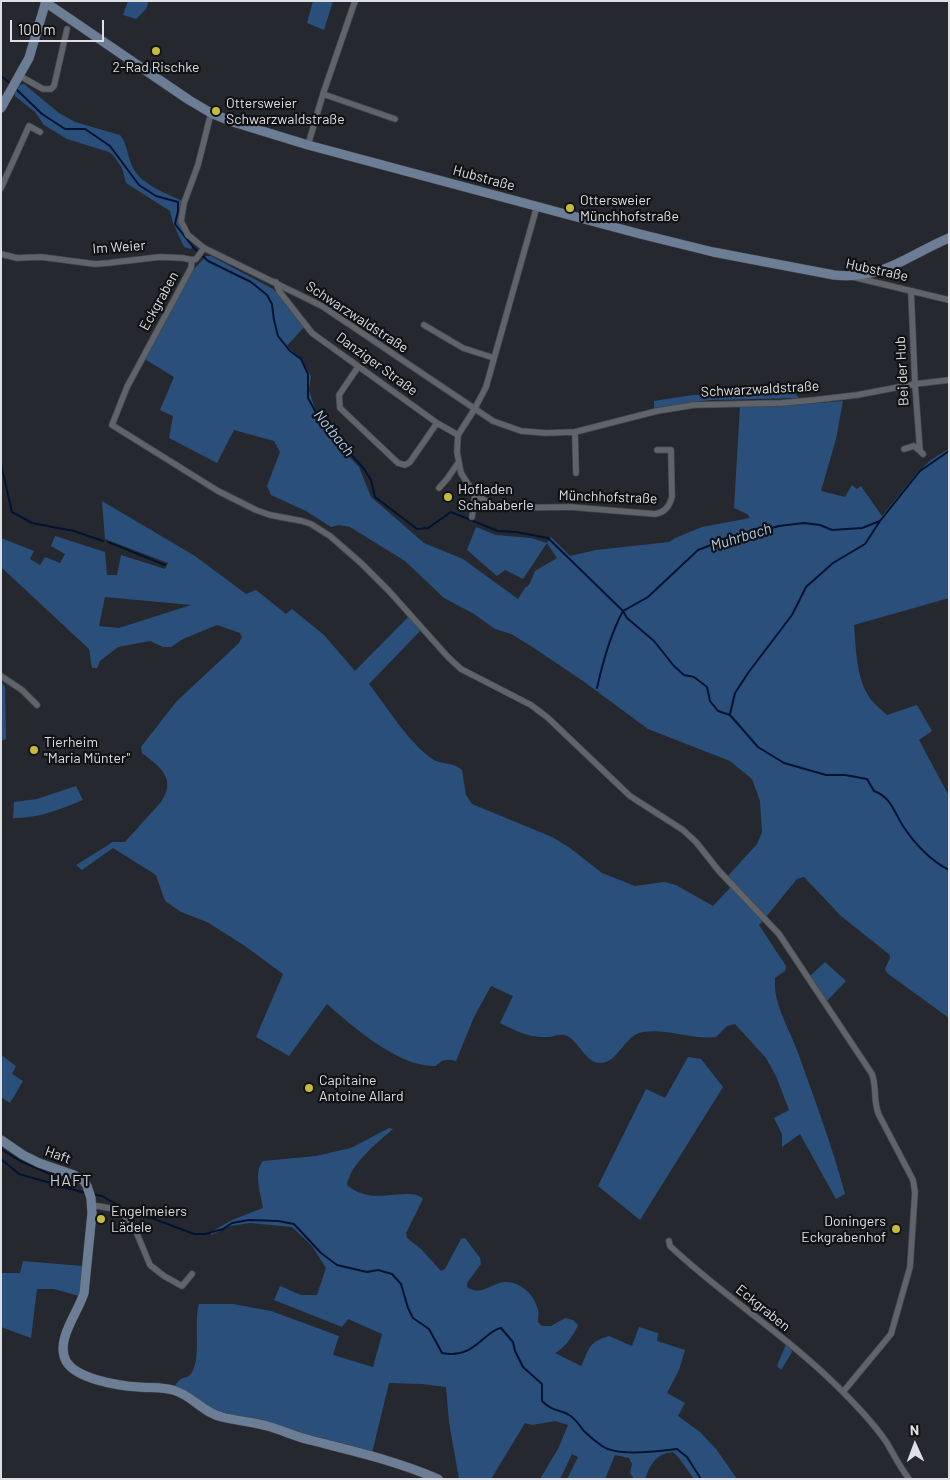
<!DOCTYPE html>
<meta charset="utf-8">
<style>
body{margin:0}
#map{position:relative;width:950px;height:1480px;overflow:hidden;background:#25292f;font-family:Barlow,sans-serif}
canvas{display:block}
.frame{position:absolute;inset:0;border:2px solid #dddfe3;pointer-events:none}
.north{position:absolute;left:890px;top:1420px;width:50px;height:50px;-webkit-text-stroke:4px #101214;paint-order:stroke;rotate:358deg;font-size:14px;font-weight:700;line-height:20px;text-align:center;color:#dddfe3}
.north::after{content:'';display:block;margin:auto;width:18px;height:22px;background:#dddfe3;clip-path:polygon(50% 0,100% 100%,50% 72%,0 100%)}
.scale{position:absolute;left:10px;top:20px;width:94px;height:22px;box-sizing:border-box;border:2px solid #dddfe3;border-top:0;padding-left:6px;font-size:15px;line-height:18px;white-space:nowrap;color:#dddfe3;-webkit-text-stroke:4px #101214;paint-order:stroke}
</style>
<div id="map">
<canvas width="950" height="1480"></canvas>
<div class="frame"></div>
<div class="north">N</div>
<div class="scale">100 m</div>
</div>
<script>
const c = document.querySelector('canvas').getContext('2d');
c.lineJoin = 'round';
function fill(path, color) { c.fillStyle = color; c.fill(path, 'evenodd'); }
function trace(path, color, width, dash) { c.strokeStyle = color; c.lineWidth = width; c.lineCap = dash ? 'butt' : 'round'; c.setLineDash(dash || []); c.stroke(path); }
function drawText(font, color, halo, rows, align = 'center') {
  c.font = font + ' Barlow,sans-serif'; c.lineWidth = 4.5; c.setLineDash([]); c.textBaseline = 'middle'; c.strokeStyle = halo; c.fillStyle = color; for (const [text, x, y, turn = 0] of rows) {
    c.save(); c.translate(x, y); c.rotate((+turn || 0) * Math.PI / 180); c.textAlign = isNaN(turn) ? turn : align; if (halo) c.strokeText(text, 0, 0); c.fillText(text, 0, 0); c.restore();
  }
}
fill(new Path2D(`
 M128,1H149L146,9L136,19L123,15Z
 M313,1H333L324,30L307,23Z
 M24,84L59,113L75,122L120,135C128,145 127,157 133,168C142,185 166,193 182,201C179,225 179,227 193,246L191,249L184,247L173,223L170,211L126,183L122,168L113,155L109,152L67,139L44,125L35,112L15,96V92L20,85Z
 M206,256H211L273,289L304,327L287,346L302,360L311,376L309,390L315,409L334,431L331,438L359,467L371,497L424,543L463,559L518,599L525,588L529,585L535,571L557,558L547,543L523,579L505,570L497,576L467,550L476,527L496,535L531,538L547,543L551,537L570,556L596,550L669,542L675,538L702,527L750,518L747,514L734,508L740,406H778L843,401L836,439L821,491L845,497L852,485L857,489L861,486L882,516L917,473L932,459L949,449V598L854,625C856,648 856,675 868,695C872,703 881,709 887,715L917,705L932,731L919,740L949,796V1018L887,973L885,969L890,958V955L841,916L804,877L797,879L766,917L726,878L757,844L762,832L760,801L752,779L730,761L648,729L583,681L531,646L511,634L495,629L474,614L444,598L405,561L350,527L339,525L331,527L306,511L271,495L267,486L280,452L274,441L234,430L217,463L169,438L173,416L160,410L174,377L143,358L195,268Z
 M794,392L799,398L711,400L654,408V401L693,395Z
 M102,501L195,556L246,594L256,590L286,614L292,609L324,635L355,671L410,615L422,629L369,684C387,707 410,745 434,760C444,765 453,762 462,770L466,795L472,804L552,837L570,848L602,873L635,886L664,882L676,885L713,906L731,887L764,920L759,925L786,966L785,971L775,978C773,1003 788,1026 797,1050C814,1098 832,1145 845,1194L836,1199L800,1134L782,1147V1134L774,1118L789,1110L776,1076L766,1058L735,1024L727,1026L716,1037C692,1040 668,1028 643,1032C624,1035 619,1062 601,1063C586,1063 580,1044 569,1037C562,1032 555,1037 547,1037C529,1038 516,1031 500,1023L513,996L491,986L474,1017L456,1061C447,1059 443,1059 436,1066C400,1068 353,1027 327,1004L289,1056L256,1037L283,974L245,946L207,922L181,912L165,901L156,875L113,848L82,870L76,865L113,842H125L161,802C177,778 160,767 142,753L141,747L176,702L239,643L242,637L240,633L217,625L183,639L171,647H163L150,641L118,647L100,661L97,668H92L89,649L1,567V538L34,551L30,559L40,565L45,557L60,563L65,554L51,546L55,536L105,552L107,575H117L121,555L165,569L168,563L105,539ZM105,597L191,605L119,628L99,626Z
 M1,681L5,687L6,739L1,741Z
 M76,786L83,800C58,810 40,818 13,818L14,802L37,799Z
 M825,962L846,981L826,1002L810,976Z
 M1,1055L16,1066L12,1074L23,1081L10,1103L1,1097Z
 M688,1057L701,1059L723,1087L640,1220L598,1186L646,1089L665,1098Z
 M389,1128L393,1129C377,1143 350,1164 347,1185C373,1208 409,1185 423,1199L406,1233L407,1238L421,1249L441,1271L445,1269L461,1239L465,1238L480,1258L481,1264L467,1283V1287C481,1297 492,1283 504,1282C520,1281 535,1295 538,1310C539,1313 538,1318 538,1322L542,1326H551L565,1318L573,1320L578,1325C574,1335 564,1349 555,1353L581,1366C590,1348 588,1342 609,1336L632,1346L639,1327L658,1333L657,1341L685,1350L679,1370L667,1393L685,1403L678,1416L700,1432L716,1449L737,1479H694L679,1458L673,1452C655,1454 651,1464 645,1479H634L630,1473L632,1464L629,1458L615,1455L605,1479H567L578,1457L572,1454L560,1479H540L558,1449L568,1425L555,1421L532,1425L525,1423L491,1479H459L449,1422L446,1387L422,1384L389,1383L372,1453L301,1435L269,1423L214,1412L174,1387C176,1384 178,1381 181,1379C184,1377 187,1378 189,1376C203,1364 193,1321 199,1304H233L271,1311L339,1336L333,1355L373,1367L382,1334L348,1319L342,1327L274,1300L280,1286L301,1295H317L326,1268L312,1246L292,1227L250,1223L230,1226L211,1235V1232L232,1220L263,1208C261,1195 253,1172 263,1161L316,1156L351,1148Z
 M23,1261L83,1266L79,1296L54,1289H37L31,1338L1,1327V1273H20Z
 M786,1344L791,1348L792,1352L781,1370L777,1366Z`), '#2a4f7b');
trace(new Path2D(`
 M1,76L11,84
 M16,89L42,114L65,129H85L110,146L139,185L156,196L178,202V211L175,224L193,247L208,261L251,282L267,295L272,304L274,320L278,336L290,351L301,359L308,374V398L319,418L364,469L371,480L375,497L417,529L428,528L451,512L498,531L516,532L548,538L623,611L627,618L654,641L674,666L684,675L694,677L707,687L710,701L718,711L730,715L758,747L784,763L826,775H845L867,779L874,791C891,797 894,812 903,826C914,843 931,861 949,870
 M1,464L12,512L32,523L74,531L103,541
 M108,542L165,565
 M623,611L648,597L698,550L724,540L750,534L779,526L804,523L820,525L832,530L862,528L880,521L920,471L949,451
 M597,688C603,661 610,635 623,611
 M730,714L735,693L748,673L792,615L806,587L833,563L865,544L880,521
 M1,1149L20,1161L68,1182L69,1189
 M1,1159L19,1174L85,1193
 M92,1194L102,1196L131,1213L154,1219L194,1234H205L223,1229L232,1223L249,1220L278,1221L294,1224L321,1253L337,1265L367,1272L378,1270L392,1274L401,1284L408,1308L413,1318L429,1329L442,1353C463,1357 472,1349 487,1336C492,1332 495,1329 501,1328L513,1342L515,1351L523,1367L542,1384V1401C554,1413 558,1408 569,1415C576,1419 579,1425 584,1431C589,1436 596,1442 602,1446C618,1457 658,1451 677,1449L687,1457L701,1479`), '#001432', 2);
const minor = new Path2D(`
 M20,76L43,89H51L54,86L67,29
 M323,94L395,119
 M211,113L198,165L184,203L181,221L188,235L204,248L322,306L493,421L521,431L546,433L575,432L657,411L694,405L781,403L814,400L857,395L915,384L949,380
 M308,145L323,94L355,1
 M1,188L29,126L40,132
 M537,206L486,387L474,410L458,435L457,452L461,473L475,495L500,508L570,507L655,514C665,512 669,507 672,497L671,450H657
 M1,254L17,258L41,257L95,264L108,263L160,257L183,258L192,260L196,259L204,248
 M192,260L191,268L127,387L112,425L218,491L256,510L270,515L302,521L311,524L330,536L361,563L389,591L448,657L461,669L531,705L547,717L630,796L683,830L696,842L719,871L779,934L872,1074C877,1088 873,1102 879,1115L913,1180L915,1192L910,1267L895,1320L891,1334L843,1392
 M853,277L949,300
 M276,282L279,291L312,333L437,423L458,435
 M911,291L915,384L920,451L923,454
 M424,325L463,348L494,358
 M358,367L339,395L340,408L398,463L405,465L410,462L437,423
 M575,432L576,473
 M904,449L914,446L920,451
 M439,488L447,479L458,463
 M472,517L475,495
 M1,676L22,690L37,705
 M92,1205L120,1210L135,1229L150,1265L164,1276L182,1286L192,1274
 M669,1241L670,1246C724,1297 789,1337 842,1391C855,1404 877,1428 887,1443C894,1455 900,1467 909,1479`);
const secondary = new Path2D(`
 M45,2L189,100L211,113L233,122L308,145L640,234L713,252L834,275C884,280 906,256 949,238
 M1,108L29,58L46,1
 M1,1140L23,1155L39,1163L74,1175L84,1181L87,1186L91,1198L92,1213L84,1293C78,1313 55,1340 66,1361C76,1379 119,1386 139,1387C150,1388 162,1387 173,1390C192,1395 203,1413 222,1417C238,1421 255,1422 271,1427C284,1431 297,1437 310,1440C353,1451 397,1461 438,1479`);
trace(minor, '#44474c', 7);
trace(secondary, '#44474c', 10);
trace(minor, '#5f646a', 5.5);
trace(secondary, '#6c7e95', 9);
for (const [x, y, r, color] of [
 [156,51,5,"#c7bb3b"],
 [216,111,5,"#c7bb3b"],
 [570,208,5,"#c7bb3b"],
 [448,497,5,"#c7bb3b"],
 [34,750,5,"#c7bb3b"],
 [309,1088,5,"#c7bb3b"],
 [101,1219,5,"#c7bb3b"],
 [896,1229,5,"#c7bb3b"]
]) { const dot = new Path2D(); dot.arc(x, y, r, 0, 2 * Math.PI); c.fillStyle = color; c.fill(dot); trace(dot, '#101214', 2); }
drawText('14px', '#dddfe3', '#101214', [
 ["2-Rad Rischke",156,67,"center"],
 ["Ottersweier",226,103],
 ["Schwarzwaldstraße",226,119],
 ["Ottersweier",580,200],
 ["Münchhofstraße",580,216],
 ["Hofladen",458,489],
 ["Schababerle",458,505],
 ["Tierheim",44,742],
 ["\"Maria Münter\"",44,758],
 ["Capitaine",319,1080],
 ["Antoine Allard",319,1096],
 ["Engelmeiers",111,1211],
 ["Lädele",111,1227],
 ["Doningers",886,1221,"right"],
 ["Eckgrabenhof",886,1237,"right"]
], 'left');
drawText('14px', '#dddfe3', '#101214', [
 ["Hubstraße",484,178,15],
 ["Im Weier",119,247,-4],
 ["Hubstraße",877,270,12],
 ["Eckgraben",159,301,-61],
 ["Schwarzwaldstraße",357,317,33],
 ["Danziger Straße",377,364,36],
 ["Bei der Hub",902,371,-93],
 ["Schwarzwaldstraße",760,389,-3],
 ["Münchhofstraße",608,497,2],
 ["Haft",58,1155,20],
 ["Eckgraben",763,1308,39]
]);
drawText('italic 15px', '#afcbee', '#101214', [
 ["Notbach",334,433,51],
 ["Muhrbach",741,537,-17]
]);
c.letterSpacing = '1px';
drawText('16px', '#c8ced5', '#101214', [
 ["HAFT",71,1181]
]);
c.letterSpacing = '0px';
</script>
